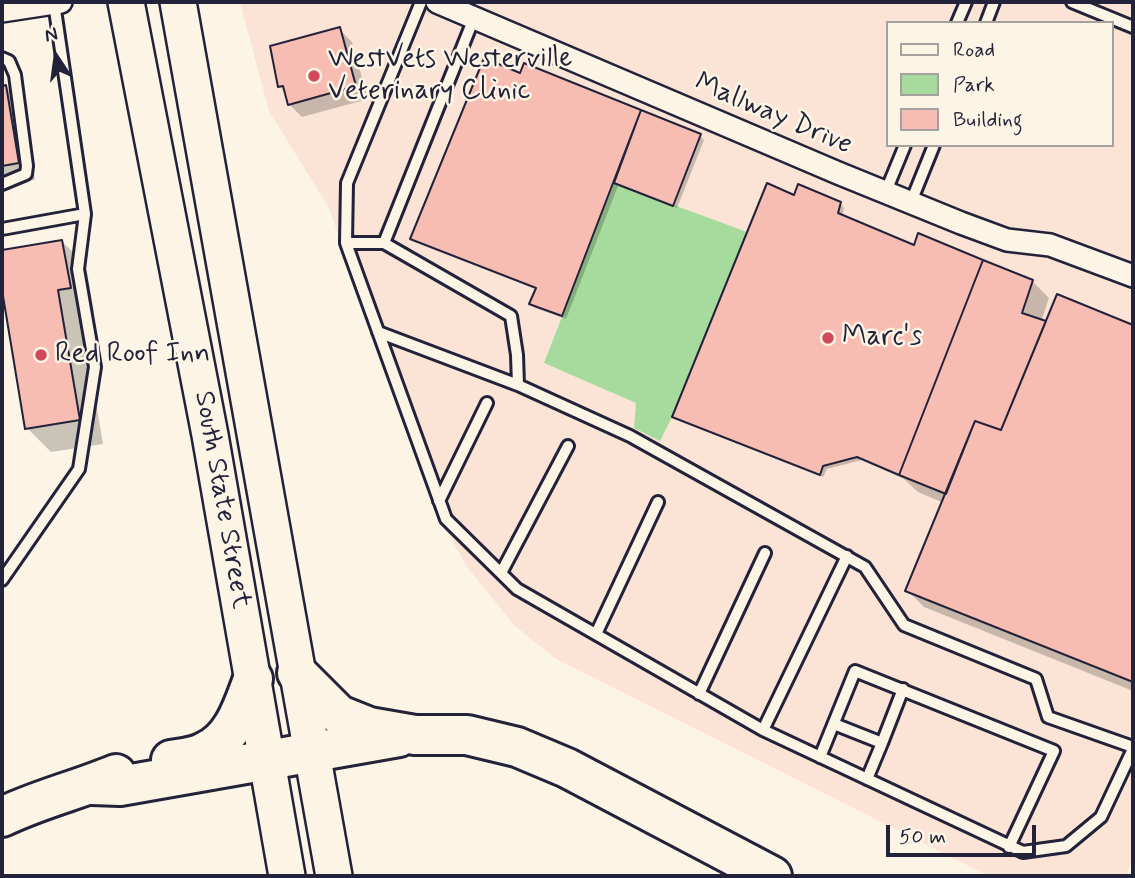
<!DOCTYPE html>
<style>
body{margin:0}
#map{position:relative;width:1135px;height:878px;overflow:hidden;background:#fcf5e5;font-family:Mynerve,sans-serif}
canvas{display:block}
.frame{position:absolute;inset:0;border:4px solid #22223b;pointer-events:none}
.legend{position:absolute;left:886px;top:21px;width:228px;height:126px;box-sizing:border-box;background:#fcf5e5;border:2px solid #a5a1a1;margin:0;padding:9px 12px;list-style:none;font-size:21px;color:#22223b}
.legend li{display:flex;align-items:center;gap:14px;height:35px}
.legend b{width:35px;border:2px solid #a5a1a1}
.north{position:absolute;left:21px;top:21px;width:70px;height:70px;-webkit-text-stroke:5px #fcf5e5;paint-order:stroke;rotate:347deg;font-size:19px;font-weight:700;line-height:28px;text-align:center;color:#22223b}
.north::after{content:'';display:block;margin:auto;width:24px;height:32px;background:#22223b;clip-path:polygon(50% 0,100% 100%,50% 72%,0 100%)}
.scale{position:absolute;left:886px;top:825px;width:150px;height:32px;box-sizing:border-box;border:4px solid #22223b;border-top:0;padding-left:9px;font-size:21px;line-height:24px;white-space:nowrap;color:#22223b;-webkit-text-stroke:5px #fcf5e5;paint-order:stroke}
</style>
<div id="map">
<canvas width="1135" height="878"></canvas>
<div class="frame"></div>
<ul class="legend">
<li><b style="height:9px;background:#fcf5e5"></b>Road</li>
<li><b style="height:19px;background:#a7db9d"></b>Park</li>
<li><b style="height:19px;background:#f8bdb2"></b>Building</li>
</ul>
<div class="north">N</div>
<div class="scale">50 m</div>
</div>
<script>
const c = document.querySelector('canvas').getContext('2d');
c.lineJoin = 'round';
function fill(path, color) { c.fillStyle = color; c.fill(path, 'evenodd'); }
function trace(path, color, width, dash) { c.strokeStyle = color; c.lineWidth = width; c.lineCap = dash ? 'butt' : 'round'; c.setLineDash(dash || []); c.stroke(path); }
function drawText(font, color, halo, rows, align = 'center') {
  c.font = font + ' Mynerve,sans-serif'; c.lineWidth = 5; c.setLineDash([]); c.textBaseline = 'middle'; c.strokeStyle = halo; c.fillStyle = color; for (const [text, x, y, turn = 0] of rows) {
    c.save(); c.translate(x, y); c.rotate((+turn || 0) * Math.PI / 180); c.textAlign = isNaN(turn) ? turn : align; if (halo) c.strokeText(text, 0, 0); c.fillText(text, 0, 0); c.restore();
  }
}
fill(new Path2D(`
 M240,2H1133V858L1126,876H989L556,659L514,625L467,567L433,506L329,208L269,111ZM888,23H1112V145H888Z`), '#fbe4d6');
fill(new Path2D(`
 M614,183L747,232L672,417L660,441L634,428L636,403L544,363Z`), '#a7db9d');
fill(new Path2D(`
 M339,29L352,42L368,99L302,117L289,104L286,92L280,86Z
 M525,66L700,136L704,140L677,208L618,186L566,319L535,308L531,304L537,289L416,242L412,238Z
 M6,87L23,104L35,180L2,185V88Z
 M795,197L840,204L844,208L842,216L916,247L1032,281L1049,298L1041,322L1047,324L1058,297L1133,327V691L924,607L907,590L944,503L918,492L904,479L862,460L827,469L823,477L678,420L674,417Z
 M62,241L86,266L94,312L81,314L103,444L51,452L27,428L6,303L2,299V252Z`), '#0003');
const building = new Path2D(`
 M340,27L356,86L288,105L283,86L278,87L270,46Z
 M484,58L520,73L524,63L641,110L562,316L529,304L536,288L410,239Z
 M6,85L19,163L2,166V86Z
 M641,110L701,134L673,206L614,183Z
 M767,183L794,195L798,184L841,202L838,213L914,245L918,233L983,260L899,475L857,457L823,466L820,475L672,417Z
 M62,240L71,288L58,290L80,420L25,429L2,290V250Z
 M983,260L1033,280L1022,313L1046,321L1001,430L975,421L946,494L899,475Z
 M1057,294L1133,325V682L905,591L975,421L1001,430Z`);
fill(building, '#f8bdb2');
trace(building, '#22223b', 2);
const service = new Path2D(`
 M421,2L347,183L346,243L446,519L517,589L763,730L1023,852L1066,846L1101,817L1133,749
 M1072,2L1133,27
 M957,23L966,2
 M986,23L994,2
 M2,58L9,61L15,75L27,166L26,174L2,184
 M886,191L905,145
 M911,202L934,145
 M2,229L85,214L54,3
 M346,243H384L474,18
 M384,243L511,316L517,355L518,385L630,436L865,567L904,625L1036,679L1048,717L1133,747
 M378,332L518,385
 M439,501L487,403
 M501,573L568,446
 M2,580L79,469L95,367L78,269L85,214
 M596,634L658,502
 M699,694L765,553
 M834,724L882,743L867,779
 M763,730L847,556
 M882,743L903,689
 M820,757L855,671L1054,751L1009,847`);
const minor = new Path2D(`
 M437,2L838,173L961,223L1007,240L1050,245L1133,276
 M2,11L61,2`);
const primary = new Path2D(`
 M126,2L210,435L287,876
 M178,2L334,876`);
const motorway = new Path2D(`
 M297,673L339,715L369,727L415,735H467L517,747L567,768L772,876
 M171,760C182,758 195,757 204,752C233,740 243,706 253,679
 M92,785L120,786L399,737
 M2,817C39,799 78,790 116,774`);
trace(service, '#22223b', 16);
trace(minor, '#22223b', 26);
trace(primary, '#22223b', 40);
trace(motorway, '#22223b', 44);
trace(service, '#fcf5e5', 10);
trace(minor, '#fcf5e5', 21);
trace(primary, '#fcf5e5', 35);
trace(motorway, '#fcf5e5', 38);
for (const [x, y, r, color] of [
 [314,76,7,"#d1495b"],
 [828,338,7,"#d1495b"],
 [41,355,7,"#d1495b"]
]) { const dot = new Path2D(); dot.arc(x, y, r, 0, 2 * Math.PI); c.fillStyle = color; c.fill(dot); trace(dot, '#fcf5e5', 2.5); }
drawText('28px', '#22223b', '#fcf5e5', [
 ["WestVets Westerville",328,60],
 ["Veterinary Clinic",328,92],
 ["Marc's",842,338],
 ["Red Roof Inn",55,355]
], 'left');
drawText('28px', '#22223b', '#fcf5e5', [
 ["Mallway Drive",773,115,23],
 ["South State Street",221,500,80]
]);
</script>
